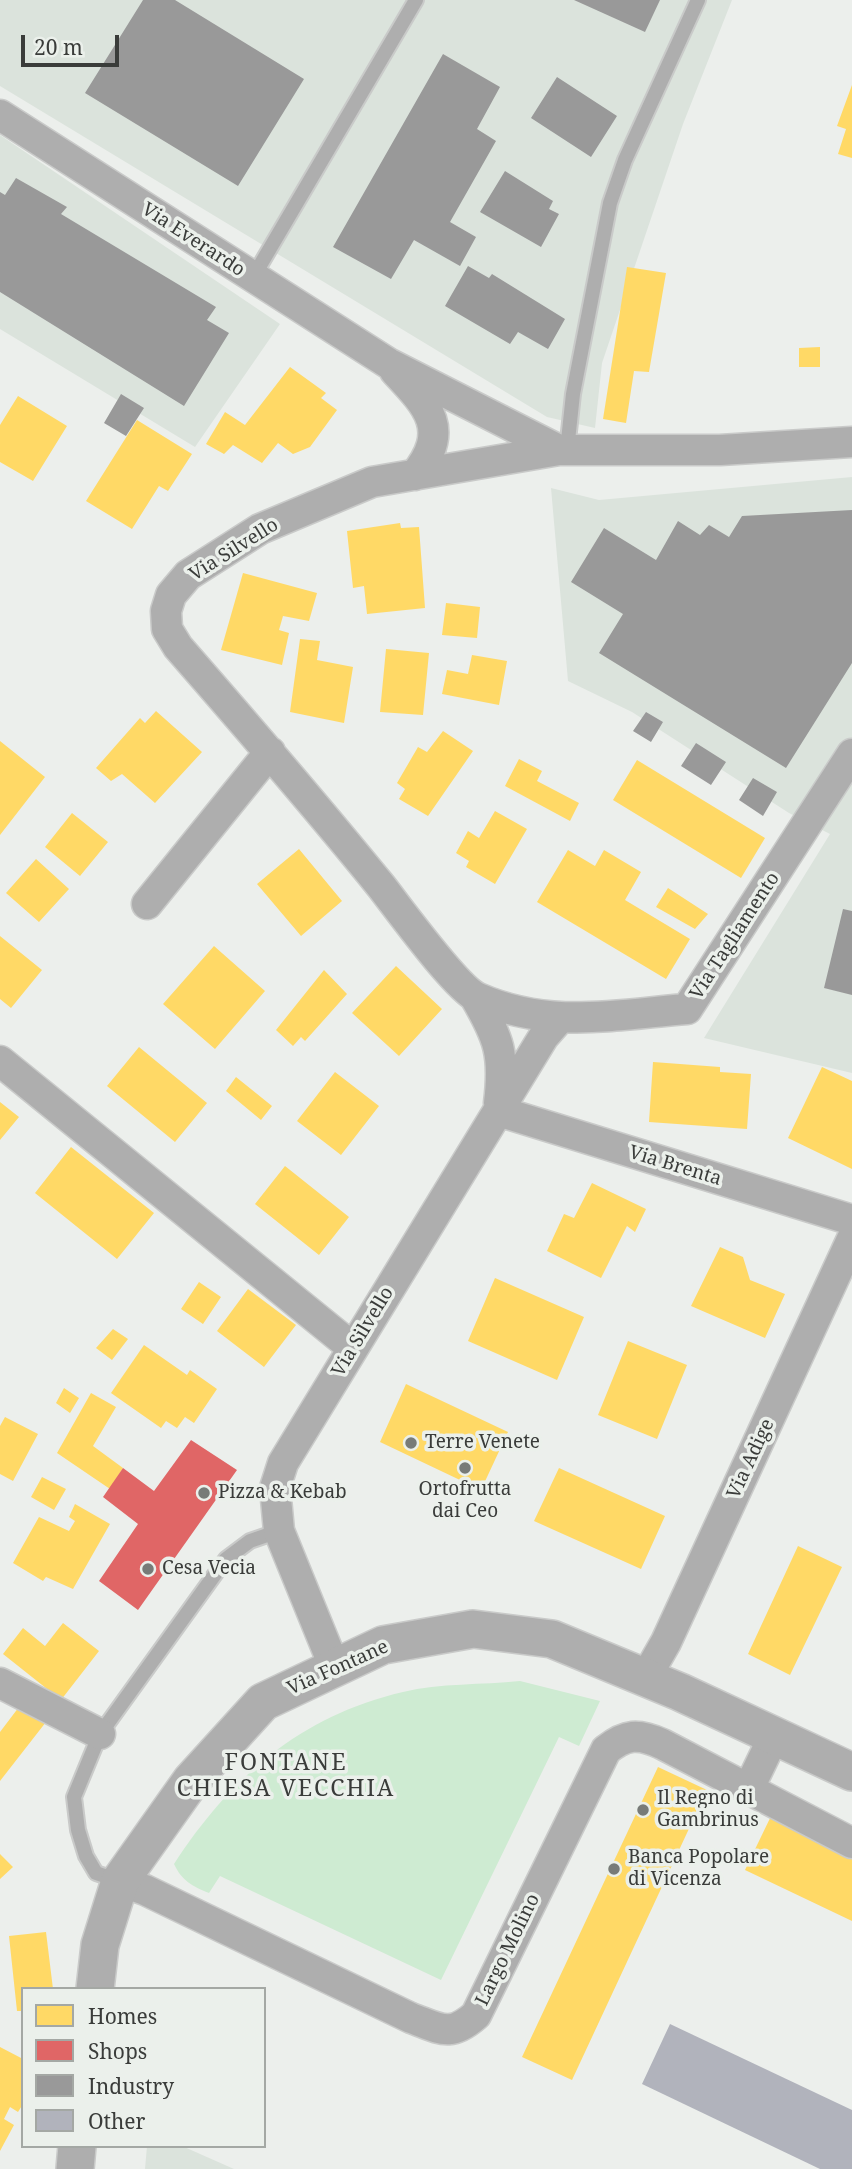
<!DOCTYPE html>
<style>
body{margin:0}
#map{position:relative;width:852px;height:2169px;overflow:hidden;background:#ecefec;font-family:"Noto Serif",serif}
canvas{display:block}
.legend{position:absolute;left:21px;top:1987px;width:245px;height:161px;box-sizing:border-box;background:#ebf0eb;border:2px solid #a4a8a4;margin:0;padding:9px 12px;list-style:none;font-size:21px;color:#3a3c3a}
.legend li{display:flex;align-items:center;gap:14px;height:35px}
.legend b{width:35px;border:2px solid #a4a8a4}
.scale{position:absolute;left:21px;top:35px;width:98px;height:32px;box-sizing:border-box;border:4px solid #3a3c3a;border-top:0;padding-left:9px;font-size:21px;line-height:24px;white-space:nowrap;color:#3a3c3a;-webkit-text-stroke:5px #ebf0eb;paint-order:stroke}
</style>
<div id="map">
<canvas width="852" height="2169"></canvas>
<ul class="legend">
<li><b style="height:19px;background:#ffd966"></b>Homes</li>
<li><b style="height:19px;background:#e06666"></b>Shops</li>
<li><b style="height:19px;background:#999"></b>Industry</li>
<li><b style="height:19px;background:#b1b3bc"></b>Other</li>
</ul>
<div class="scale">20 m</div>
</div>
<script>
const c = document.querySelector('canvas').getContext('2d');
c.lineJoin = 'round';
function fill(path, color) { c.fillStyle = color; c.fill(path, 'evenodd'); }
function trace(path, color, width, dash) { c.strokeStyle = color; c.lineWidth = width; c.lineCap = dash ? 'butt' : 'round'; c.setLineDash(dash || []); c.stroke(path); }
function drawText(font, color, halo, rows, align = 'center') {
  c.font = font + ' "Noto Serif",serif'; c.lineWidth = 7; c.setLineDash([]); c.textBaseline = 'middle'; c.strokeStyle = halo; c.fillStyle = color; for (const [text, x, y, turn = 0] of rows) {
    c.save(); c.translate(x, y); c.rotate((+turn || 0) * Math.PI / 180); c.textAlign = isNaN(turn) ? turn : align; if (halo) c.strokeText(text, 0, 0); c.fillText(text, 0, 0); c.restore();
  }
}
fill(new Path2D(`
 M0,0H732L683,124L602,363L595,428L547,417L0,86Z
 M0,135L280,324L195,447L0,329Z
 M852,477V1073L704,1038L830,834L789,813L632,712L568,681L551,488L599,500Z
 M147,2146H182L234,2169H145Z`), '#dbe3dc');
fill(new Path2D(`
 M520,1681L600,1701L579,1746L559,1737L441,1980L220,1876L209,1893C192,1886 182,1881 174,1864C231,1777 300,1716 403,1692C440,1683 482,1685 520,1681Z`), '#ceebd2');
fill(new Path2D(`
 M852,85V158L838,154L846,129L837,126Z
 M627,267L666,273L649,372L634,371L626,423L603,419Z
 M820,347V367H799V348Z
 M290,367L326,393L321,398L337,410L310,447L293,454L278,443L262,463L233,445L224,454L206,444L225,412L245,425Z
 M18,396L67,426L33,481L0,462V425Z
 M137,420L192,454L168,491L159,486L132,529L86,501Z
 M400,523L401,528L419,527L425,608L367,614L364,586L353,588L347,531Z
 M243,573L317,593L309,621L283,616L279,630L289,633L282,665L221,650Z
 M446,603L480,607L477,638L442,635Z
 M300,639L320,641L317,660L353,667L344,723L290,712Z
 M386,649L429,653L423,715L380,712Z
 M472,655L507,661L499,705L442,694L447,670L468,674Z
 M156,711L202,752L155,803L122,774L111,781L96,768L140,718L145,723Z
 M443,731L473,751L428,816L399,799L405,789L397,783L418,747L427,752Z
 M0,741L45,777L0,835Z
 M519,759L542,771L537,781L579,803L570,821L505,786Z
 M637,760L765,838L741,878L613,800Z
 M495,811L527,829L495,884L466,867L469,861L456,853L468,831L479,838Z
 M72,813L108,842L80,876L45,847Z
 M299,849L342,901L301,936L257,884Z
 M568,850L595,866L604,850L641,872L625,900L690,939L666,979L537,902Z
 M36,859L69,889L39,922L6,893Z
 M668,888L708,914L695,929L656,907Z
 M0,936L42,970L11,1008L0,999Z
 M214,946L265,991L215,1049L163,1004Z
 M396,966L442,1009L399,1056L352,1013Z
 M324,970L347,994L305,1041L301,1037L293,1046L276,1030Z
 M139,1047L207,1103L175,1142L107,1086Z
 M653,1062L720,1067V1072L751,1074L747,1129L649,1122Z
 M822,1067L852,1081V1169L788,1138Z
 M335,1072L379,1106L341,1155L297,1121Z
 M236,1077L272,1106L261,1120L226,1091Z
 M0,1102L19,1117L0,1140Z
 M71,1147L154,1213L117,1259L35,1193Z
 M285,1166L349,1217L319,1255L255,1204Z
 M592,1183L646,1209L635,1232L627,1226L601,1278L547,1251L564,1214L574,1218Z
 M720,1247L743,1257L750,1280L785,1294L765,1338L691,1306Z
 M495,1278L584,1317L557,1380L468,1341Z
 M199,1282L221,1297L203,1324L181,1309Z
 M248,1289L296,1325L264,1367L217,1331Z
 M113,1329L128,1339L112,1360L96,1348Z
 M628,1341L687,1365L657,1439L598,1415Z
 M144,1345L187,1375L190,1370L217,1389L194,1423L185,1417L177,1428L166,1421L161,1428L111,1393Z
 M406,1384L508,1432L481,1490L380,1442Z
 M64,1388L79,1398L70,1413L56,1403Z
 M91,1393L116,1407L93,1446L123,1468L110,1489L57,1453Z
 M5,1417L38,1434L13,1481L0,1474V1426Z
 M559,1468L665,1516L641,1569L534,1521Z
 M42,1477L66,1489L54,1510L31,1497Z
 M75,1504L110,1524L73,1589L46,1577L43,1581L13,1563L39,1517L69,1531L75,1521L69,1517Z
 M798,1546L842,1567L790,1675L748,1654Z
 M63,1623L99,1651L61,1700L3,1654L23,1628L45,1646Z
 M22,1703L46,1722L0,1781V1732Z
 M658,1767L707,1790L572,2080L522,2057Z
 M773,1812L852,1850V1921L745,1870Z
 M0,1854L13,1867L0,1879Z
 M46,1932L53,1989H23V2011H17L9,1936Z
 M0,2047L23,2059V2104L18,2112L10,2107L4,2119L14,2125L0,2151Z`), '#ffd966');
fill(new Path2D(`
 M191,1440L237,1470L138,1610L99,1581L138,1524L103,1497L123,1468L154,1491Z`), '#e06666');
fill(new Path2D(`
 M143,0H175L304,79L238,186L85,93Z
 M574,0H660L645,32Z
 M443,54L500,87L477,129L496,141L450,222L476,237L460,266L414,240L391,279L333,247Z
 M557,77L617,116L591,157L531,118Z
 M505,171L553,201L549,209L559,214L541,247L480,212Z
 M16,178L67,207L61,214L216,307L207,320L229,333L184,406L0,292V192L5,195Z
 M468,266L489,278L492,274L565,319L548,349L518,332L510,344L445,306Z
 M121,394L144,408L126,436L104,423Z
 M852,510V663L786,768L599,653L623,614L571,582L604,528L656,560L678,521L700,535L709,525L729,537L742,516Z
 M646,712L663,722L651,742L633,731Z
 M696,743L726,762L711,785L681,766Z
 M753,778L777,792L763,816L739,800Z
 M843,909L852,911V995L824,988Z`), '#999');
fill(new Path2D(`
 M670,2024L852,2110V2169H820L642,2084Z`), '#b1b3bc');
const service = new Path2D(`
 M252,279L416,0
 M567,450L573,394L610,203L625,160L698,0
 M119,1881L96,1873L86,1856L78,1830L74,1797L100,1734L226,1559L250,1541L279,1531`);
const minor = new Path2D(`
 M0,115L388,363L559,450
 M395,371C429,407 451,430 415,475
 M852,442L720,450H559L372,482L260,529L188,575L171,595L166,611L167,629L178,647C247,726 315,805 381,886C399,909 456,988 478,998C549,1029 613,1015 687,1009L852,754
 M147,904L270,752
 M475,997C499,1038 505,1055 499,1103
 M0,1061L353,1348
 M498,1111L852,1220
 M334,1666L279,1531L275,1488L283,1463L544,1036L559,1019
 M646,1677L666,1642L852,1239
 M0,1683L100,1734
 M748,1790L774,1736
 M120,1881L145,1890L411,2018C441,2029 450,2038 476,2015L606,1750C626,1734 638,1733 662,1744L852,1843`);
const tertiary = new Path2D(`
 M95,1989L100,1945L120,1881L191,1781L263,1702L383,1645L473,1629L552,1639L680,1692L852,1772
 M75,2169L77,2146`);
trace(service, '#c9cac9', 18);
trace(minor, '#c9cac9', 33);
trace(tertiary, '#c9cac9', 40);
trace(service, '#aeaeae', 14);
trace(minor, '#aeaeae', 30);
trace(tertiary, '#aeaeae', 37);
for (const [x, y, r, color] of [
 [411,1443,7,"#787b78"],
 [465,1468,7,"#787b78"],
 [204,1493,7,"#787b78"],
 [148,1569,7,"#787b78"],
 [643,1810,7,"#787b78"],
 [614,1869,7,"#787b78"]
]) { const dot = new Path2D(); dot.arc(x, y, r, 0, 2 * Math.PI); c.fillStyle = color; c.fill(dot); trace(dot, '#ebf0eb', 2.5); }
drawText('19px', '#3a3c3a', '#ebf0eb', [
 ["Via Everardo",193,240,33],
 ["Via Silvello",234,550,-32],
 ["Via Tagliamento",735,936,-57],
 ["Via Brenta",675,1166,17],
 ["Via Silvello",363,1332,-59],
 ["Via Adige",751,1459,-65],
 ["Via Fontane",338,1668,-24],
 ["Largo Molino",508,1950,-64]
]);
drawText('19px', '#3a3c3a', '#ebf0eb', [
 ["Terre Venete",425,1443],
 ["Ortofrutta",465,1490,"center"],
 ["dai Ceo",465,1512,"center"],
 ["Pizza & Kebab",218,1493],
 ["Cesa Vecia",162,1569],
 ["Il Regno di",657,1799],
 ["Gambrinus",657,1821],
 ["Banca Popolare",628,1858],
 ["di Vicenza",628,1880]
], 'left');
c.letterSpacing = '2px';
drawText('23px', '#3a3c3a', '#ebf0eb', [
 ["FONTANE",286,1763],
 ["CHIESA VECCHIA",286,1789]
]);
c.letterSpacing = '0px';
</script>
